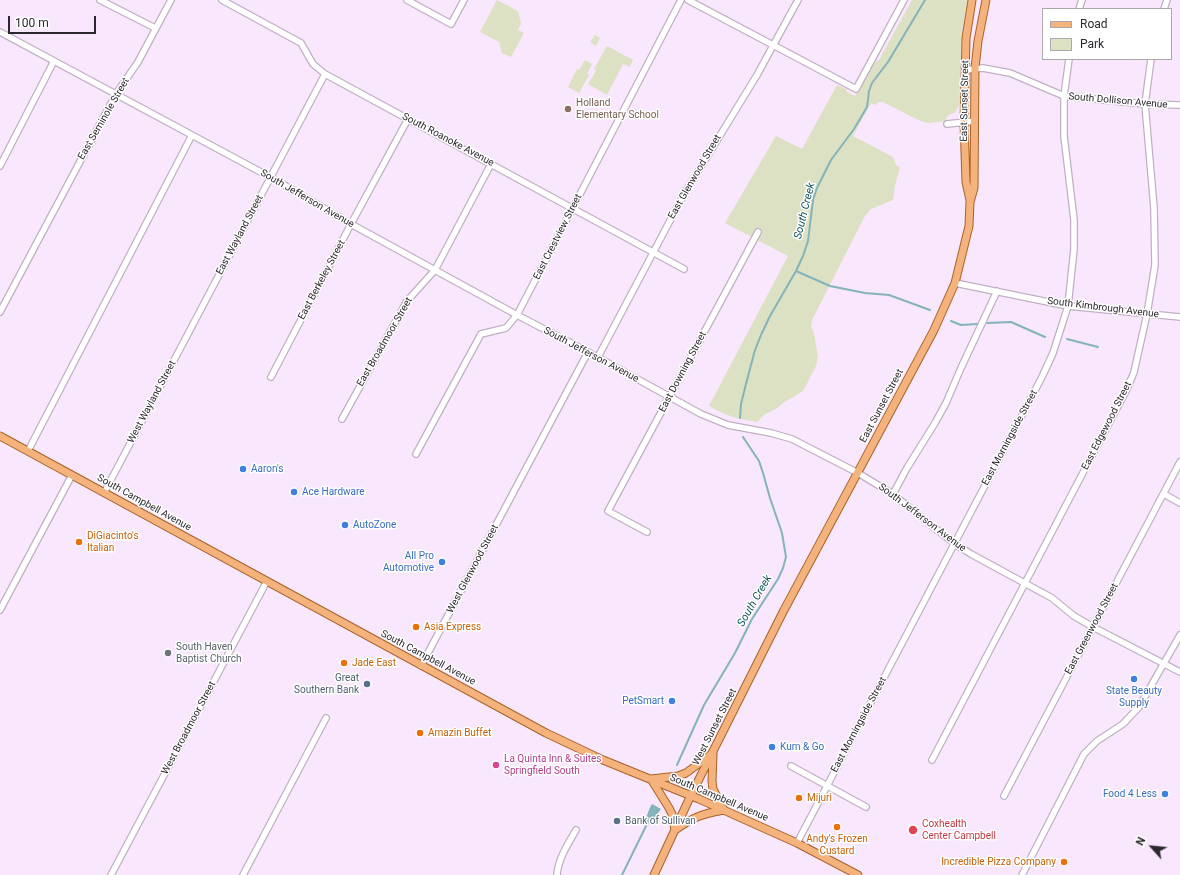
<!DOCTYPE html>
<style>
body{margin:0}
#map{position:relative;width:1180px;height:875px;overflow:hidden;background:#f8e7fd;font-family:Roboto,sans-serif}
canvas{display:block}
.legend{position:absolute;left:1042px;top:8px;width:130px;height:52px;box-sizing:border-box;background:#fff;border:1px solid #aba9ac;margin:0;padding:5px 7px;list-style:none;font-size:12px;color:#2d272f}
.legend li{display:flex;align-items:center;gap:8px;height:20px}
.legend b{width:20px;border:1px solid #aba9ac}
.north{position:absolute;left:1132px;top:827px;width:40px;height:40px;-webkit-text-stroke:3px #fff;paint-order:stroke;rotate:297deg;font-size:11px;font-weight:700;line-height:16px;text-align:center;color:#2d272f}
.north::after{content:'';display:block;margin:auto;width:14px;height:18px;background:#2d272f;clip-path:polygon(50% 0,100% 100%,50% 72%,0 100%)}
.scale{position:absolute;left:8px;top:16px;width:88px;height:18px;box-sizing:border-box;border:2px solid #2d272f;border-top:0;padding-left:5px;font-size:12px;line-height:14px;white-space:nowrap;color:#2d272f;-webkit-text-stroke:3px #fff;paint-order:stroke}
</style>
<div id="map">
<canvas width="1180" height="875"></canvas>
<ul class="legend">
<li><b style="height:5px;background:#f4b37c"></b>Road</li>
<li><b style="height:11px;background:#dbe1c2"></b>Park</li>
</ul>
<div class="north">N</div>
<div class="scale">100 m</div>
</div>
<script>
const c = document.querySelector('canvas').getContext('2d');
c.lineJoin = 'round';
function fill(path, color) { c.fillStyle = color; c.fill(path, 'evenodd'); }
function trace(path, color, width, dash) { c.strokeStyle = color; c.lineWidth = width; c.lineCap = dash ? 'butt' : 'round'; c.setLineDash(dash || []); c.stroke(path); }
function drawText(font, color, halo, rows, align = 'center') {
  c.font = font + ' Roboto,sans-serif'; c.lineWidth = 3; c.setLineDash([]); c.textBaseline = 'middle'; c.strokeStyle = halo; c.fillStyle = color; for (const [text, x, y, turn = 0] of rows) {
    c.save(); c.translate(x, y); c.rotate((+turn || 0) * Math.PI / 180); c.textAlign = isNaN(turn) ? turn : align; if (halo) c.strokeText(text, 0, 0); c.fillText(text, 0, 0); c.restore();
  }
}
fill(new Path2D(`
 M497,0L518,11L521,23L518,30L524,33L511,57L502,53L499,42L480,32Z
 M912,0H967L961,37L960,104L955,112L947,116L946,121L930,123L924,122L916,119L883,102H879L875,105L871,103L853,136L893,157L896,165L900,168L895,185L893,200L871,209L865,216L812,320L811,326L814,333L818,357L816,366L803,391L783,403L776,409L765,414L757,422C739,419 726,416 709,406L788,256L725,223L776,136L802,149L837,85L846,89L847,92L855,96L873,64L879,60Z
 M595,35L600,38L596,46L590,42Z
 M607,46L633,60L630,67L623,64L607,95L588,84L596,71L594,69Z
 M585,60L592,64L587,74L589,75L579,93L568,87L577,69L579,70Z`), '#dbe1c2');
fill(new Path2D(`
 M652,804L661,809L651,823L646,827C645,820 648,810 652,804Z`), '#84b3bb');
trace(new Path2D(`
 M796,271L830,286L865,293L889,295L930,310
 M951,321L961,325L977,324
 M987,323L1011,322L1045,337
 M1067,339L1098,347
 M740,418L741,404L747,380L755,350L761,335L770,316L796,271L803,256L808,241L813,200L817,188L831,160L854,129L867,107L869,91L872,83L888,62L925,0
 M677,765L704,705L735,653L752,619L778,579L783,568L786,557L782,533L770,498L763,473L759,461L743,437
 M622,875L647,824`), '#84b3bb', 2);
const minor = new Path2D(`
 M100,0L155,28
 M222,0L301,43L313,64L325,74L684,269
 M407,0L451,24L464,0
 M688,0L856,89L904,0
 M1079,9L1082,0
 M1164,9L1167,0
 M0,32L270,177L351,224L517,315L588,352L701,414L728,425L771,433L792,439L858,473L891,493L955,544L971,554L1052,598L1074,616L1093,627L1180,672
 M966,70L983,68L1010,73L1064,96L1145,104L1180,105
 M947,124L975,121
 M0,166L54,61
 M955,283L1068,306L1180,317
 M0,312L116,94L138,62L171,0
 M598,357L683,196L757,75L798,0
 M271,377L351,224L408,119
 M342,419L407,301L435,270L491,164
 M28,451L192,135
 M416,454L481,334L506,328L517,315L681,0
 M104,493L325,74
 M893,494L907,468L935,423L946,403L961,368L997,291
 M1164,494L1180,503
 M647,532L608,511L758,232
 M0,610L72,475
 M421,666L588,352
 M932,760L1127,389L1134,372L1147,314L1155,265L1154,208L1145,104L1151,59
 M791,766L866,807
 M1004,796L1180,462
 M797,843L1042,377L1053,353L1068,306L1074,249V220L1064,136V96L1069,59
 M111,875L267,581
 M243,875L326,718
 M557,875C558,859 568,844 576,830
 M1022,875L1084,754L1097,741L1123,724L1139,707L1180,635`);
const major = new Path2D(`
 M970,200L966,182L964,122L966,38L972,0
 M0,436L546,733L603,760L699,799L797,843L858,875
 M713,753L712,781L713,789L724,810C701,814 694,817 675,830L672,814L669,808L651,779L678,776L686,773Z
 M654,875L691,795L784,610L934,330L955,283L969,226L970,202L974,188L975,68L978,41L986,0`);
trace(minor, '#c1b0c5', 8);
trace(major, '#aa6128', 9);
trace(minor, '#fff', 5.5);
trace(major, '#f4b37c', 7);
for (const [x, y, r, color] of [
 [568,109,4,"#8d6e63"],
 [243,469,4,"#3f7fe0"],
 [294,492,4,"#3f7fe0"],
 [345,525,4,"#3f7fe0"],
 [79,542,4,"#e8710a"],
 [442,562,4,"#3f7fe0"],
 [416,627,4,"#e8710a"],
 [168,653,4,"#6b7280"],
 [344,663,4,"#e8710a"],
 [1134,679,4,"#3f7fe0"],
 [367,684,4,"#5c6f8a"],
 [672,701,4,"#3f7fe0"],
 [420,733,4,"#e8710a"],
 [772,747,4,"#3f7fe0"],
 [496,765,4,"#d1479c"],
 [1165,794,4,"#3f7fe0"],
 [799,798,4,"#e8710a"],
 [617,821,4,"#5c6f8a"],
 [837,827,4,"#e8710a"],
 [913,830,5,"#e0444e"],
 [1064,862,4,"#e8710a"]
]) { const dot = new Path2D(); dot.arc(x, y, r, 0, 2 * Math.PI); c.fillStyle = color; c.fill(dot); trace(dot, '#fff', 1.5); }
drawText('10px', '#2d272f', '#fff', [
 ["East Sunset Street",965,101,-89],
 ["South Dollison Avenue",1118,101,5],
 ["East Seminole Street",104,119,-60],
 ["South Roanoke Avenue",448,140,28],
 ["East Glenwood Street",695,177,-60],
 ["South Jefferson Avenue",307,199,30],
 ["East Wayland Street",240,235,-62],
 ["East Crestview Street",558,237,-63],
 ["East Berkeley Street",322,280,-62],
 ["South Kimbrough Avenue",1103,308,7],
 ["East Broadmoor Street",385,342,-60],
 ["South Jefferson Avenue",591,355,28],
 ["East Downing Street",683,372,-62],
 ["West Wayland Street",152,402,-62],
 ["East Sunset Street",882,406,-62],
 ["East Edgewood Street",1107,426,-63],
 ["East Morningside Street",1010,438,-62],
 ["South Campbell Avenue",144,503,29],
 ["South Jefferson Avenue",922,518,37],
 ["West Glenwood Street",473,569,-62],
 ["East Greenwood Street",1092,629,-62],
 ["South Campbell Avenue",428,658,28],
 ["East Morningside Street",859,725,-62],
 ["West Sunset Street",715,727,-63],
 ["West Broadmoor Street",189,728,-62],
 ["South Campbell Avenue",719,798,23]
]);
drawText('10px', '#785e54', '#fff', [
 ["Holland",576,103],
 ["Elementary School",576,115]
], 'left');
drawText('10px', '#366cbe', '#fff', [
 ["Aaron's",251,469],
 ["Ace Hardware",302,492],
 ["AutoZone",353,525],
 ["All Pro",434,556,"right"],
 ["Automotive",434,568,"right"],
 ["State Beauty",1134,691,"center"],
 ["Supply",1134,703,"center"],
 ["PetSmart",664,701,"right"],
 ["Kum & Go",780,747],
 ["Food 4 Less",1157,794,"right"]
], 'left');
drawText('10px', '#c56008', '#fff', [
 ["DiGiacinto's",87,536],
 ["Italian",87,548],
 ["Asia Express",424,627],
 ["Jade East",352,663],
 ["Amazin Buffet",428,733],
 ["Mijuri",807,798],
 ["Andy's Frozen",837,839,"center"],
 ["Custard",837,851,"center"],
 ["Incredible Pizza Company",1056,862,"right"]
], 'left');
drawText('10px', '#5b616d', '#fff', [
 ["South Haven",176,647],
 ["Baptist Church",176,659]
], 'left');
drawText('10px', '#4e5e75', '#fff', [
 ["Great",359,678],
 ["Southern Bank",359,690],
 ["Bank of Sullivan",625,821,"left"]
], 'right');
drawText('10px', '#b23c85', '#fff', [
 ["La Quinta Inn & Suites",504,759],
 ["Springfield South",504,771]
], 'left');
drawText('10px', '#be3a42', '#fff', [
 ["Coxhealth",922,824],
 ["Center Campbell",922,836]
], 'left');
drawText('italic 11px', '#12555e', '#fff', [
 ["South Creek",805,211,-76],
 ["South Creek",755,601,-60]
]);
</script>
